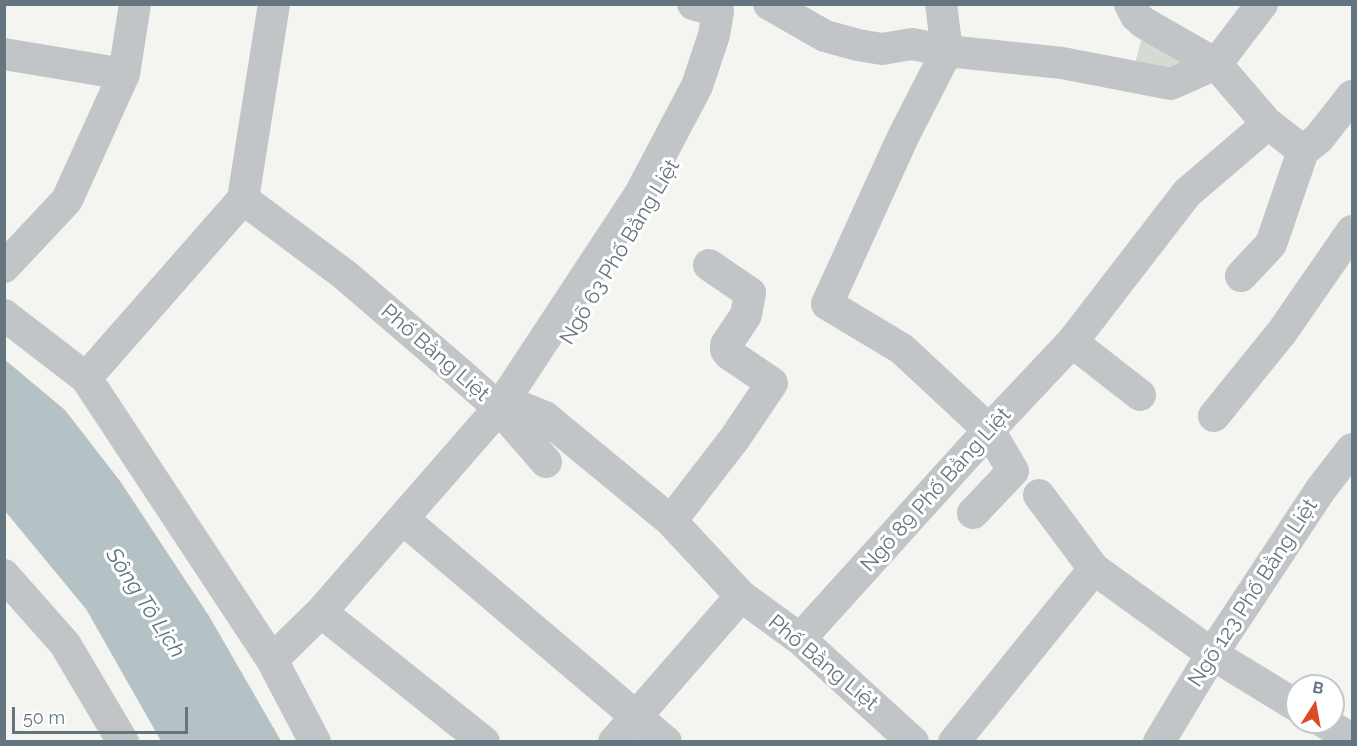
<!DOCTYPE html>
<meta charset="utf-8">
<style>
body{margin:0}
#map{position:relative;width:1357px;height:746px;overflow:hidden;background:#f4f4f0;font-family:Raleway,sans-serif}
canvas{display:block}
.frame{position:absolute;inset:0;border:6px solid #647580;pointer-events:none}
.north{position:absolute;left:1285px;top:674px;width:60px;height:60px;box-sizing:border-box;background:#fff;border:2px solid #c1c8cc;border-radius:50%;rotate:11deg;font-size:16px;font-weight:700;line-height:24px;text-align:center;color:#647580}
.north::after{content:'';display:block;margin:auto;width:21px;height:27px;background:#de4a26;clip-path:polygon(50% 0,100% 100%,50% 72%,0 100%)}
.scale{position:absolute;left:12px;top:707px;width:176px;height:27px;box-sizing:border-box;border:3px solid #647580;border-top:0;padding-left:8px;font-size:18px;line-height:21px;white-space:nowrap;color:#647580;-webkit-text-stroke:4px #fff;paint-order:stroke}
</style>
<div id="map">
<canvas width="1357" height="746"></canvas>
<div class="frame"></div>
<div class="north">B</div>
<div class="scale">50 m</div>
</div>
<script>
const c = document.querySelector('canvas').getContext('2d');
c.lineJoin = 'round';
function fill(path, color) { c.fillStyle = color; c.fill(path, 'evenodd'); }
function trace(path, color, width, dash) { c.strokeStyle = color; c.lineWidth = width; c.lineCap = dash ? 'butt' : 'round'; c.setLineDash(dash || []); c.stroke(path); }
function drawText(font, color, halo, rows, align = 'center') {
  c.font = font + ' Raleway,sans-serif'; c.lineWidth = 6; c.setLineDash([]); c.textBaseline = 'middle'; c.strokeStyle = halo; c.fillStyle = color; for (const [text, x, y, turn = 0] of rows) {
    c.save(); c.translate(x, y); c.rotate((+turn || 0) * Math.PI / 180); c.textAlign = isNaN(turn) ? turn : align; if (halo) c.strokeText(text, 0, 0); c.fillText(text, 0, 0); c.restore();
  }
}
fill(new Path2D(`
 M1136,19L1194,67L1133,70L1142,38L1131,34Z`), '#d5dbd1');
fill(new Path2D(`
 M4,359L65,410L120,481L209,616L281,741H161L86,609L5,511Z`), '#b5c2c5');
trace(new Path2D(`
 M274,4L243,199L345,275L457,371L499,408L546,462
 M769,4L825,36L858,45L882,49L912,44L947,51L1062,63L1171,84L1216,64L1262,4
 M941,4L947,51
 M1130,4L1136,16L1144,23L1216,64L1266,122L1303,151
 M947,51L903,137L827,304L902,349L989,430L1013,471L973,513
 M4,54L124,74
 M4,267L67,200L124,74L135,4
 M1241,276L1271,244L1303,151L1319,138L1352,96
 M4,315L86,378L272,660L315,742
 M1072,342L1140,395
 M86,378L243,199
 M499,408H522L545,417L671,521L741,596L800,639L913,742
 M1214,416L1282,332L1352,231
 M1039,495L1094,569L1212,654L1297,706
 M403,519L666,742
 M671,521L735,438L772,383L729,354L726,350V345L746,315L750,293L709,265
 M4,575L65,644L123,742
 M321,612L484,742
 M800,639L989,430L1072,342L1187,193L1256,134L1266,122
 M272,660L321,612L499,408L640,194L697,86L714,35L718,11L693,4
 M1324,722L1345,735
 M614,742L741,596
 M954,742L1094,569
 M1159,742L1212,654L1321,489L1352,449`), '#c2c5c8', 32);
drawText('21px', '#647580', '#fff', [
 ["Ngõ 63 Phố Bằng Liệt",620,252,-59],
 ["Phố Bằng Liệt",435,353,41],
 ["Ngõ 89 Phố Bằng Liệt",936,490,-48],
 ["Ngõ 123 Phố Bằng Liệt",1253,593,-57],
 ["Phố Bằng Liệt",823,663,40]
]);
drawText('italic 22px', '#5f777e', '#fff', [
 ["Sông Tô Lịch",145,603,57]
]);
</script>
